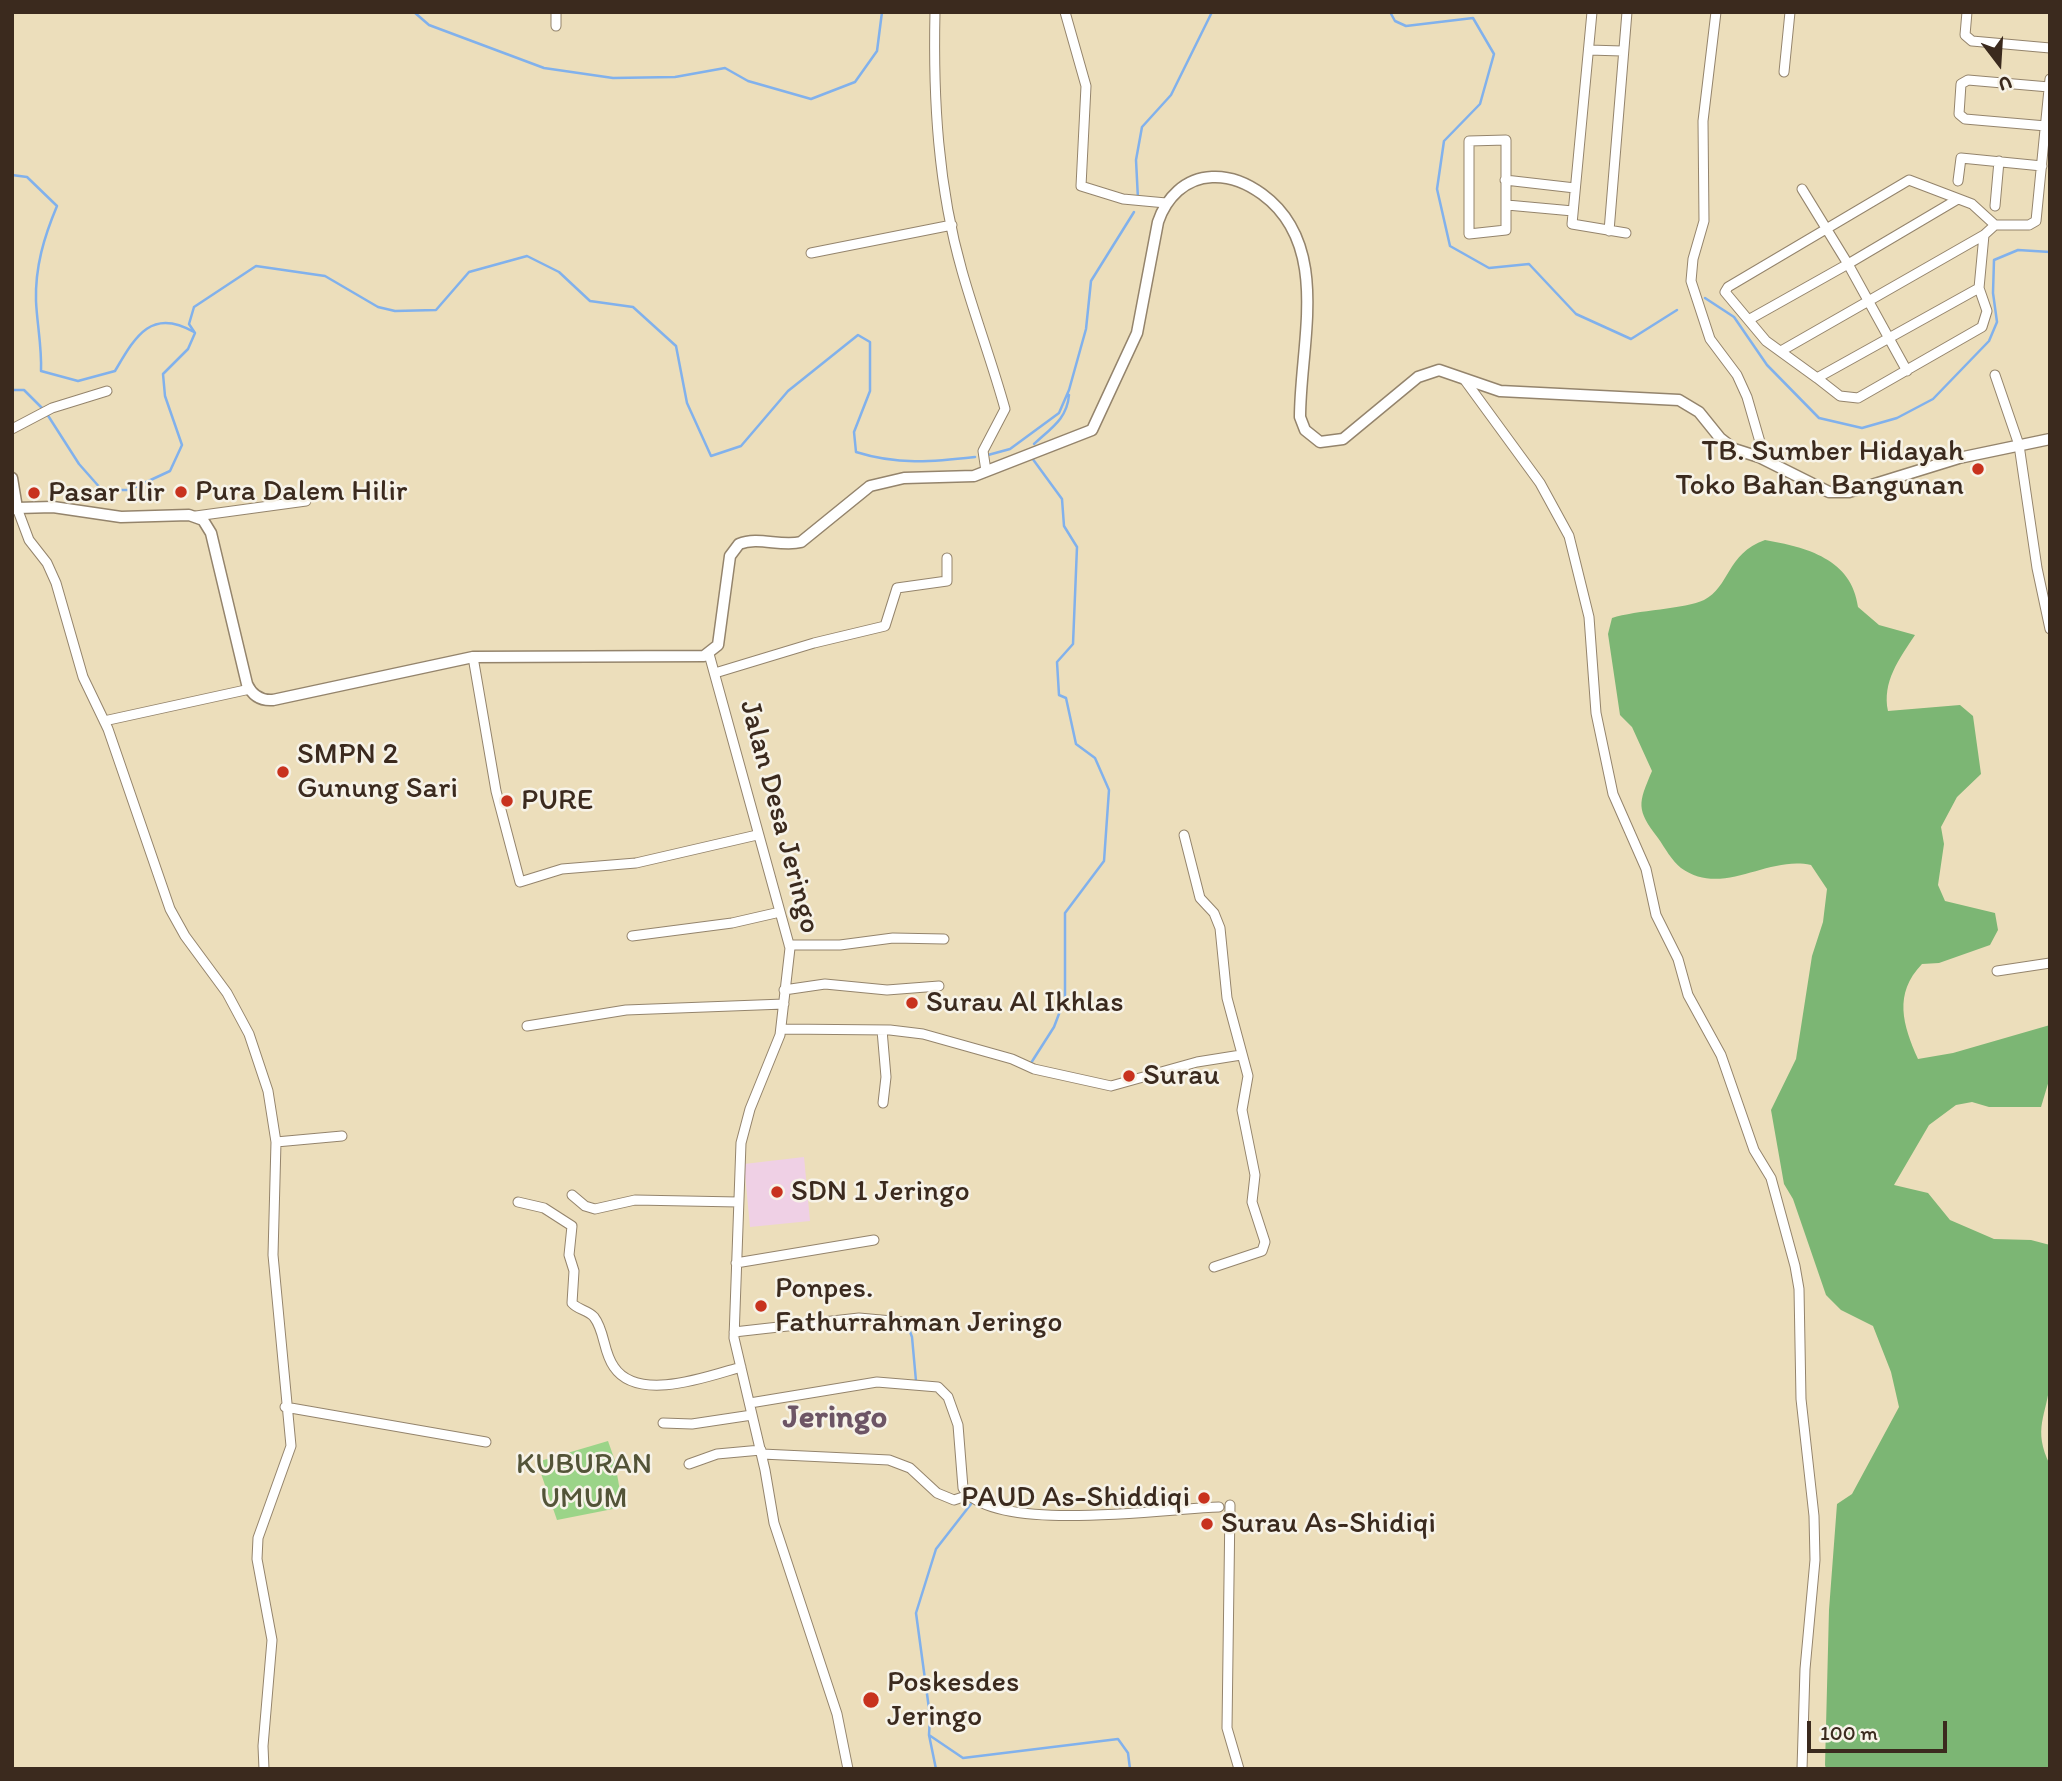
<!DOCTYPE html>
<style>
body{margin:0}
#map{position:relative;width:2062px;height:1781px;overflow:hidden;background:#ecdebb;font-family:Itim,sans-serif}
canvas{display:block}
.frame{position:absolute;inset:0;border:14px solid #3b2a1e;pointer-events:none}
.north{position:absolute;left:1964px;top:28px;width:70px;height:70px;-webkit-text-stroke:5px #f7f3e8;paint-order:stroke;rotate:163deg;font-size:19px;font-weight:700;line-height:28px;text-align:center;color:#3b2a1e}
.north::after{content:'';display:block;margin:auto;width:24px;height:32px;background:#3b2a1e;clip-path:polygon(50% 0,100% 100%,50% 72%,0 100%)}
.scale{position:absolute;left:1807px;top:1721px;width:140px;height:32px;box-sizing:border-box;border:4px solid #3b2a1e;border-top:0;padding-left:9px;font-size:21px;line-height:24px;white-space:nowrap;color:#3b2a1e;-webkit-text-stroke:5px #f7f3e8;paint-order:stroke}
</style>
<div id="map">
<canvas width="2062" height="1781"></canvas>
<div class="frame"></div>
<div class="north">U</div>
<div class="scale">100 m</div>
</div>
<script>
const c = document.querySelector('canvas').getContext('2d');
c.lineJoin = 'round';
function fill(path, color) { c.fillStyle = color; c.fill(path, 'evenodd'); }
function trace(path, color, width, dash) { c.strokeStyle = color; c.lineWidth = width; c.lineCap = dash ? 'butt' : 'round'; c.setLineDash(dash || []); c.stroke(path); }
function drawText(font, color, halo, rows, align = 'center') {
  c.font = font + ' Itim,sans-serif'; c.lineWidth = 5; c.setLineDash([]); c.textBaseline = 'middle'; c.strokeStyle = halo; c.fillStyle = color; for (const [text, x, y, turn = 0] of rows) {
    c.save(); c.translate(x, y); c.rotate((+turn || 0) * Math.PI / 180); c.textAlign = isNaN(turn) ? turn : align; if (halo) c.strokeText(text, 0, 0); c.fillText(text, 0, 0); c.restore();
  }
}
fill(new Path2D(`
 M804,1157L810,1221L750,1227L744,1164Z`), '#efd0e5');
fill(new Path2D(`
 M608,1441L614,1458L623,1507L557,1520L537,1462Z`), '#9bd488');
fill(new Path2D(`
 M1765,540C1806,547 1852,559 1858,607L1879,625L1915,635C1899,659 1882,682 1888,711L1960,705L1973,716L1981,774L1957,797L1941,827L1944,844L1938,885L1945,901L1995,913L1998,930L1990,945L1939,963L1922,964C1893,994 1903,1025 1918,1059L1953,1053L2050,1025V1077L2041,1107H1989L1972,1102L1956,1105L1929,1125L1894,1185L1928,1193L1950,1220L1994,1239L2031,1240L2050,1245C2050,1290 2054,1337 2050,1381C2047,1416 2032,1428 2050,1465V1769H1826L1825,1765L1829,1610L1837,1504L1852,1494L1899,1407L1891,1372L1873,1326L1841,1310L1826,1295L1793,1199L1784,1184L1771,1110L1796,1059L1812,956L1823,922L1827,889L1811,865C1767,855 1723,898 1681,868C1672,861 1665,848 1658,838C1636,809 1638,804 1652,771L1632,727L1620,715L1608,634L1612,618C1636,610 1686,609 1704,600C1730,587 1726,554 1765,540Z`), '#7cb674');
trace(new Path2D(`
 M414,12L429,25L544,68L613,78L675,77L725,68L748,81L811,99L855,82L877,51L882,12
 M1390,12L1395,21L1406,26L1473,18L1494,54L1480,104L1444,141L1437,189L1450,246L1489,268L1529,264L1576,314L1631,339L1677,310
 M12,175L27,177L57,206C44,237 35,267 36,301C37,324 42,347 41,371L78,381L115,371C135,337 151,307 194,332
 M1138,199L1136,160L1142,127L1171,95L1212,12
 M1705,298L1734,317L1767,365L1819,418L1862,428L1897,418L1933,399L1989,341L1997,322L1993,293L1994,260L2018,250L2050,252
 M12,390H24L43,409
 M47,414L79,464L102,490H129L170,471L182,445L165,396L163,374L188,349L195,333L189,324L194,307L256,266L325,276L378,307L395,311L436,310L469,272L527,256L559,272L590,301L633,307L676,346L687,403L711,456L741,446L788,391L858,335L870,342V391L854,432L856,452C897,465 932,462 975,457
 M1034,444C1051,428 1067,419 1069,395
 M988,455L1010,449L1059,413L1069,390L1086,329L1091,281L1134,212
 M1031,1063L1054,1027L1065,998V913L1104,861L1109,790L1095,758L1076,744L1066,698L1059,695L1057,662L1073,644L1077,547L1064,526L1062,499L1032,458
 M906,1321L912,1337L916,1381
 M929,1735L963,1758L1118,1739L1128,1753L1130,1769
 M936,1769L929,1735L930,1716L916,1613L936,1549L971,1504`), '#81b1ec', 2.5);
const minor = new Path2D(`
 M556,12V26
 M935,12C933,99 938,187 962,271C975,317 992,362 1005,409L983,451L986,471
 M1065,12L1086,86L1081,186L1123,199L1166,203
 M1592,12L1572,224L1626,233
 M1716,12L1703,121L1704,221L1693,259L1691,281L1710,339L1737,375L1747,397L1760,442L1759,457
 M1967,12L1965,35L1972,41L2050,48
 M1589,50L1622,51
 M1784,72L1790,12
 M2046,126L1965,119L1959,114L1961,84L1968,80L2049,87
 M1506,140V230L1469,234V141Z
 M1505,180L1575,188
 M1958,181L1961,158L2042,166
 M1802,189L1848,264L1958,199
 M1507,205L1573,211
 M1995,206L1999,161
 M1609,231L1627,12
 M1984,235L1979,288L1817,378L1766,341L1725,292L1728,287L1909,180L1972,204L1995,225
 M811,253L952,225
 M1750,319L1848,264L1907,371
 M1781,351L1984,235L1995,225H2029L2036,221L2050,79
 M1995,375L2019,445L2037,568L2050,629
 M1817,378L1840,396L1858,398L1982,327L1987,311L1979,288
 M1464,379L1540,483L1569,536L1589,617L1596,713L1613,794L1646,869L1656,915L1678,959L1688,995L1721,1055L1754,1150L1771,1178L1795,1266L1799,1289L1801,1399L1814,1516L1815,1560L1805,1669L1802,1769
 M12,429L52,408L107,391
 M12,510L17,508L29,540L47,563L56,583L83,677L108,729L170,909L185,936L227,993L249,1034L268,1091L276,1142L273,1255L291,1446L258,1538L257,1559L272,1640L263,1746L264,1769
 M196,516L306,501
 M709,654L790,948L780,1035L750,1109L741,1143L734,1338L765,1470L774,1523L837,1714L848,1769
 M473,657L496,791L520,882L562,869L636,863L757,835
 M715,673L814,643L885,626L897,588L947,581V558
 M104,721L250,689
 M1184,835L1200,898L1214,913L1220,928L1227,998L1248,1076L1242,1110L1255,1175L1252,1202L1265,1242L1262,1251L1214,1267
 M632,936L732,923L780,912
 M789,945H840L893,938L944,939
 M1997,971L2050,963
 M784,990L825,984L887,990L939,986
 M527,1026L626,1010L784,1004
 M781,1029L890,1030L923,1034L1012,1059L1034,1069L1111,1086L1197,1062L1241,1055
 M882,1030L886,1077L883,1103
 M276,1142L342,1136
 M572,1195L585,1206L595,1209L635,1200L738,1202
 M518,1202L544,1208L572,1226L569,1255L574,1271L572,1303C578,1310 588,1310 594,1317C605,1331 603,1352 614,1367C638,1403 709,1376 741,1367
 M736,1263L874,1240
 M734,1332L859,1318L903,1322
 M750,1403L877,1382L938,1387L948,1397L958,1425L963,1488C993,1535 1169,1508 1219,1507
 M285,1407L486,1442
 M663,1423L692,1424L752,1415
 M762,1454L889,1460L910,1468L937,1493L954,1500L969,1495
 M689,1464L717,1454L761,1450
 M1230,1505L1227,1728L1239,1769`);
const tertiary = new Path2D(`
 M12,478L17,508L53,507L121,517L189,515L203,520L211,533L247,684C252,695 260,701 273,700L473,657L704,656L718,645L730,556L739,544C758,536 781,547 801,542L870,486L904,478L974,476L1092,430L1137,333L1158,222C1166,198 1185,178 1212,177C1230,176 1247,183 1262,194C1332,245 1300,343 1300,417L1305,430L1320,442L1343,439L1418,377L1439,370L1500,391L1679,400L1699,412L1720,438L1734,449L1759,457L1829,492H1849L1959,458L2050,439`);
trace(minor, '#94846c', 11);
trace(tertiary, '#94846c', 13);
trace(minor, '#fff', 9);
trace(tertiary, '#fff', 10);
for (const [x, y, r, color] of [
 [1978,469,7,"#c8321e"],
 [181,492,7,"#c8321e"],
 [34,493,7,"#c8321e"],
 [283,772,7,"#c8321e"],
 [507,801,7,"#c8321e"],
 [912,1003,7,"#c8321e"],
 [1129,1076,7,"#c8321e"],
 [777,1192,7,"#c8321e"],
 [761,1306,7,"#c8321e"],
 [1204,1498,7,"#c8321e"],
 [1207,1524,7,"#c8321e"],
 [871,1700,9,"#c8321e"]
]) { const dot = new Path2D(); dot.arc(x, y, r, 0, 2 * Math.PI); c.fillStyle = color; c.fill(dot); trace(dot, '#f7f3e8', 2.5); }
drawText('30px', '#3b2a1e', '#f7f3e8', [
 ["TB. Sumber Hidayah",1964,452,"right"],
 ["Toko Bahan Bangunan",1964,486,"right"],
 ["Pura Dalem Hilir",195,492],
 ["Pasar Ilir",48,493],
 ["SMPN 2",297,755],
 ["Gunung Sari",297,789],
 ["PURE",521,801],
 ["Surau Al Ikhlas",926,1003],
 ["Surau",1143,1076],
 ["SDN 1 Jeringo",791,1192],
 ["Ponpes.",775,1289],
 ["Fathurrahman Jeringo",775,1323],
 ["PAUD As-Shiddiqi",1190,1498,"right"],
 ["Surau As-Shidiqi",1221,1524],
 ["Poskesdes",887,1683],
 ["Jeringo",887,1717]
], 'left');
drawText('30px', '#3b2a1e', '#f7f3e8', [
 ["Jalan Desa Jeringo",779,817,75]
]);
drawText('30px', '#535438', '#f7f3e8', [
 ["KUBURAN",584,1465],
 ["UMUM",584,1499]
]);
drawText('bold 33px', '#6d5565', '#f7f3e8', [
 ["Jeringo",835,1419]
]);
</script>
